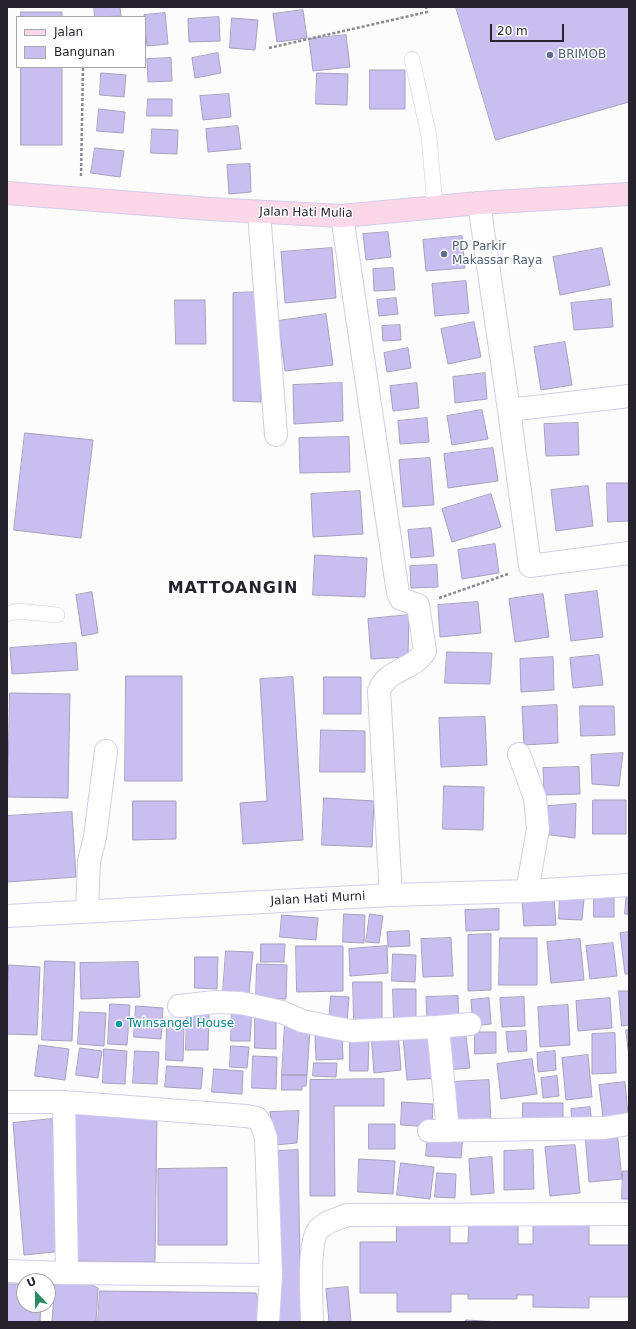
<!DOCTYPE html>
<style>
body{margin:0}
#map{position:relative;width:636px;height:1329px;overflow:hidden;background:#fcfcfc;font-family:"DejaVu Sans",sans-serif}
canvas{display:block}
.frame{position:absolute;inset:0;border:8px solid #26232f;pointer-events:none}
.legend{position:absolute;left:16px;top:16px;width:130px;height:52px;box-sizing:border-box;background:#fff;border:1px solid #a8a7ac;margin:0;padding:5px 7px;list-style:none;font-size:12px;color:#26232f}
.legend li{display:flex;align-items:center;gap:8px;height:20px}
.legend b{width:20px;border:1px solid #a8a7ac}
.north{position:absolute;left:16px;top:1273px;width:40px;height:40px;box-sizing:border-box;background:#fff;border:1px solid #a8a7ac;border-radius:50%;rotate:338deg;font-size:11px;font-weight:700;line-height:16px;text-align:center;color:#26232f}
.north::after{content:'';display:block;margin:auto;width:14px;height:18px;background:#2a8960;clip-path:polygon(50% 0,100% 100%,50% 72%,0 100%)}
.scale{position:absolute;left:490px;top:24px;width:74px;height:18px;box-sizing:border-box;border:2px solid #26232f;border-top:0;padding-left:5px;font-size:12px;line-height:14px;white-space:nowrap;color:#26232f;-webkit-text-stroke:3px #fff;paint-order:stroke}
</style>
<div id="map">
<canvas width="636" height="1329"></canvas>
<div class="frame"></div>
<ul class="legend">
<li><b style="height:5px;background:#fcd7e7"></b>Jalan</li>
<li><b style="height:11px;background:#c8beef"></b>Bangunan</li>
</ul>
<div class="north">U</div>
<div class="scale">20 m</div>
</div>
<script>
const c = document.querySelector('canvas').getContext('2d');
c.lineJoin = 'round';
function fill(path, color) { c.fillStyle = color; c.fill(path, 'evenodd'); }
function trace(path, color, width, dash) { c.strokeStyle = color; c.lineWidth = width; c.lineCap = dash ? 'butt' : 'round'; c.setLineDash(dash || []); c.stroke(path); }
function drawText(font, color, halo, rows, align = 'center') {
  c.font = font + ' "DejaVu Sans",sans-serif'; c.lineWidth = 3; c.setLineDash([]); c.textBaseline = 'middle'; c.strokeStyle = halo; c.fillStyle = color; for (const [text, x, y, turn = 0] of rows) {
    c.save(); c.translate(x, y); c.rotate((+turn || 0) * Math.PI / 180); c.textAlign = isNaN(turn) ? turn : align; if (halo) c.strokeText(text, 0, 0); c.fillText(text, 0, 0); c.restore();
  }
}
const building = new Path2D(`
 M94,7H120L121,16L95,17Z
 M456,7H629V102L496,140Z
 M303,10L307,38L277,42L273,14Z
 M21,12H62V17H21Z
 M165,13L168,44L147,46L144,15Z
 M219,17L220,41L189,42L188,19Z
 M232,18L258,20L255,50L230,48Z
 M346,35L350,67L313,71L309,39Z
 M218,53L221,73L195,78L192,58Z
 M171,58L172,81L148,82L147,59Z
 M21,67H62V145H21Z
 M370,70H405V109H370Z
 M101,73L126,75L124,97L100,95Z
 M317,73L348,74L347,105L316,104Z
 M229,94L231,117L203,120L200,96Z
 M148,99H172V116H147Z
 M99,109L125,112L123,133L97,131Z
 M238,126L241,149L208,152L206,129Z
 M152,129L178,130L177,154L151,153Z
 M95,148L124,151L120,177L91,173Z
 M250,164L251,192L229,194L227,165Z
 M388,232L391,257L366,260L363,234Z
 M462,236L465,268L426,271L423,240Z
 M332,248L336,298L285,303L281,252Z
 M602,248L610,285L560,295L553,257Z
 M393,268L395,290L374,291L373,269Z
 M466,281L469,313L435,316L432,284Z
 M260,292L261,402L233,401V293Z
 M396,298L398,314L379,316L377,300Z
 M611,299L613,327L574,330L571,303Z
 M175,300H205L206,344H176Z
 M326,314L333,365L285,371L278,321Z
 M474,322L481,357L448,364L441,329Z
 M400,325L401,340L383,341L382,326Z
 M565,342L572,385L541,390L534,347Z
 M408,348L411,368L387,372L384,353Z
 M485,373L487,399L455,403L453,377Z
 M342,383L343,421L294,424L293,385Z
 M417,383L419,408L393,411L390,386Z
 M482,410L488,439L452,445L447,416Z
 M427,418L429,442L400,444L398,421Z
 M578,423L579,455L546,456L544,424Z
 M25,433L93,440L81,538L14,530Z
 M349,437L350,472L300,473L299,438Z
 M493,448L498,481L448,488L444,454Z
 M430,458L434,505L403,507L399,460Z
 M607,483H629V521L608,522Z
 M588,486L593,526L556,531L551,490Z
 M360,491L363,534L313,537L311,494Z
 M491,494L501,527L452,542L442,509Z
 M431,528L434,556L411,558L408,530Z
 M495,544L499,573L462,579L458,550Z
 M315,555L367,558L365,597L313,595Z
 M437,565L438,587L411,588L410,566Z
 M597,591L603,637L571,641L565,595Z
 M92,592L98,633L82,636L76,595Z
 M543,594L549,637L515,642L509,599Z
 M478,602L481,633L440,637L438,605Z
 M409,615L408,657L371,659L368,619Z
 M76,643L78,670L12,674L10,648Z
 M447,652L492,653L490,684L445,683Z
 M599,655L603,685L573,688L570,658Z
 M553,657L554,690L521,692L520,659Z
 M126,676H182V781H125Z
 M293,677L303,840L243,844L240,803L267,801L260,679Z
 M324,677H361V714H324Z
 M10,693L70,694L68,798L8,797Z
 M557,705L558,743L524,745L522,707Z
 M580,706H614L615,735L581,736Z
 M485,717L487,765L441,767L439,718Z
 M321,730L365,731V772H320Z
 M623,753L619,786L592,784L591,755Z
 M579,767L580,794L544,795L543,768Z
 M444,786L484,787L483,830L443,829Z
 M324,798L374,801L372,847L322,845Z
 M593,800H626V834H593Z
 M133,801H176V839L133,840Z
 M576,804L575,838L543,834L548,806Z
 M72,812L76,877L7,882V816Z
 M627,890H629V914H625Z
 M594,896H614V917H594Z
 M560,897L584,899L582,920L559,919Z
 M554,898L556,925L524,926L522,900Z
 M499,909V930L466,931L465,910Z
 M344,914L365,915L364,943L343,942Z
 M370,914L383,916L379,943L366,942Z
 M282,915L318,918L316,940L280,937Z
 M409,931L410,946L388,947L387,932Z
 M629,932V974H625L620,933Z
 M491,934V990L468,991V935Z
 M451,938L453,976L423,977L421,939Z
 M500,938H537V985H499Z
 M580,939L584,980L551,983L547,942Z
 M613,943L617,976L590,979L586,946Z
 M261,944H285L284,962H261Z
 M296,946H343V991L297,992Z
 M387,946L388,973L350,976L349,949Z
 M226,951L253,952L249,994L223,992Z
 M393,954L416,955L415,982L392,981Z
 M195,957H218L217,989L195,988Z
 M45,961L75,962L72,1041L42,1040Z
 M138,962L140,997L81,999L80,963Z
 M257,964L287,965L286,999L256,998Z
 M9,965L40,967L37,1035L7,1034Z
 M353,982H382V1019L354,1020Z
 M393,989H416V1020L394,1021Z
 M619,991H629V1025L622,1026Z
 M331,996L349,997L347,1023L329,1022Z
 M458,996L459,1024L427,1025L426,997Z
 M524,997L525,1026L502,1027L500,998Z
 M489,998L491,1024L473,1026L471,1000Z
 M610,998L612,1028L578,1031L576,1001Z
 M110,1004L130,1005L127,1045L108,1044Z
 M568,1005L570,1045L540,1047L538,1007Z
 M136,1006L163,1008L161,1039L134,1037Z
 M232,1008L252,1009L250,1041H231Z
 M255,1011H276V1049L255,1048Z
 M80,1012L106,1013L104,1046L78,1044Z
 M187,1012H209L208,1050H186Z
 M285,1023L310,1028L307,1075H282Z
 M167,1025H184L183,1061L166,1060Z
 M465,1029L470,1068L446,1070L442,1031Z
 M626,1030H629V1055Z
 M398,1031L401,1070L374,1073L371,1033Z
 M526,1031L527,1051L508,1052L506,1032Z
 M475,1032H496V1053L475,1054Z
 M342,1033L343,1059L316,1060L315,1034Z
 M615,1033L616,1073L592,1074V1034Z
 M434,1035L437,1078L407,1080L403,1037Z
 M350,1036H369L368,1071H350Z
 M39,1045L69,1049L65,1080L35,1076Z
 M231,1046L249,1047L247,1068L230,1067Z
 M80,1048L102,1051L98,1078L76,1075Z
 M104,1049L127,1051L125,1084L103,1083Z
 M135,1051L159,1052L157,1084L133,1083Z
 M555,1051L556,1070L538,1072L537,1053Z
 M588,1055L592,1097L566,1100L562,1058Z
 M253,1056L277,1057L276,1089L252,1088Z
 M532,1059L537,1094L501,1099L497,1064Z
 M314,1063H337L336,1077L313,1076Z
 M167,1066L203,1068L201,1089L165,1087Z
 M214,1069L243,1071L242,1094L212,1092Z
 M282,1075H307L306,1086H302V1090H282Z
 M557,1076L559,1096L543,1098L541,1078Z
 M384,1079V1106H334L335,1196H310V1080Z
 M489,1080L491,1123L453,1125L452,1082Z
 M625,1082L628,1114L603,1117L599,1085Z
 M402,1102L433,1104L432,1127L401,1125Z
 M523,1103H563V1124L523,1125Z
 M590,1107L592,1124L572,1126L571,1109Z
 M299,1111L297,1143L275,1145L270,1112Z
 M72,1113L157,1114L155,1262L71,1261Z
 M52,1119L63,1251L24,1255L13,1123Z
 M369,1124H395V1149H369Z
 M617,1131L622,1179L589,1182L585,1134Z
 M428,1134L463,1135L461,1158L426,1156Z
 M575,1145L580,1193L550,1196L545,1147Z
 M298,1150L301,1322H279L278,1151Z
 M533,1150L534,1189L504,1190V1151Z
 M492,1157L494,1193L471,1195L469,1159Z
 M359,1159L395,1161L393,1194L358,1192Z
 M401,1163L434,1167L430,1199L397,1195Z
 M227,1168V1245H158V1169Z
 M623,1171H629V1199H622Z
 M437,1173L456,1174L455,1198L435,1197Z
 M397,1219L450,1220V1243H468L469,1221H518V1244H533V1219H589V1245H629V1297H589V1308L533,1307V1295H517V1299H468V1294H451V1312H397V1293H360V1242H396Z
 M77,1278L98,1288L96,1322H52L55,1282Z
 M7,1284H24V1305H41L40,1322H7Z
 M348,1287L351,1322H329L326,1289Z
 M100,1291L256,1293L260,1309L258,1322H98Z
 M466,1320L501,1322H466Z`);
fill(building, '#c8beef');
trace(building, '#a6a1bd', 1);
const lane = new Path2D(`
 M412,59L429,136L435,207
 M7,614L18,611L57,615`);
const street = new Path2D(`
 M479,203L509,410L530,566L629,553
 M259,212L276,435
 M342,216L398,593L401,599L418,605L425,651C415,670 386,669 379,691L391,895
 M509,410L629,396
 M519,754L535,798L538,829L527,891
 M87,911L89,861L95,837L106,751
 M7,916L391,895L527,891L629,885
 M179,1006L215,1002L241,1003L282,1012L302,1021L351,1031L438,1027L448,1131
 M438,1027L470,1024
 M7,1102H64L246,1116L257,1118L262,1126L266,1138L271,1275L268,1322
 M64,1102L67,1273
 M429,1131L604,1128L629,1124
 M7,1271L67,1273L271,1275
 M312,1322C312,1303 307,1242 319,1229C327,1221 337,1219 347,1215L629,1214`);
const secondary = new Path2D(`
 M7,193L210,209L342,216L479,203L629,194`);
trace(lane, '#d2ccea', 16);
trace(street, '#d2ccea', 24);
trace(secondary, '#d2ccea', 24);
trace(new Path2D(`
 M269,48L427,12L426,7
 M81,176L83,67
 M439,598L508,574`), '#8b8990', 2.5, [3, 2]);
trace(lane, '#fff', 15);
trace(street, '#fff', 22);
trace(secondary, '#fcd7e7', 22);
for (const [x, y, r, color] of [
 [550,55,4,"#5c6f8a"],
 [444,254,4,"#5c6f8a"],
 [119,1024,4,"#0f9aa8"]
]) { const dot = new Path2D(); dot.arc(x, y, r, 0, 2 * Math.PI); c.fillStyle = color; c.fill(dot); trace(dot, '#fff', 1.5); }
drawText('12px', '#4e5e75', '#fff', [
 ["BRIMOB",558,55],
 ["PD Parkir",452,247],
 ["Makassar Raya",452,261]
], 'left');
drawText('12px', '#26232f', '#fff', [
 ["Jalan Hati Mulia",306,213,1],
 ["Jalan Hati Murni",318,899,-3]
]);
drawText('12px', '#0d838f', '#fff', [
 ["Twinsangel House",127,1024]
], 'left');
c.letterSpacing = '1px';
drawText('bold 16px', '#26232f', '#fff', [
 ["MATTOANGIN",233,589]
]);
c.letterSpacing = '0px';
</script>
